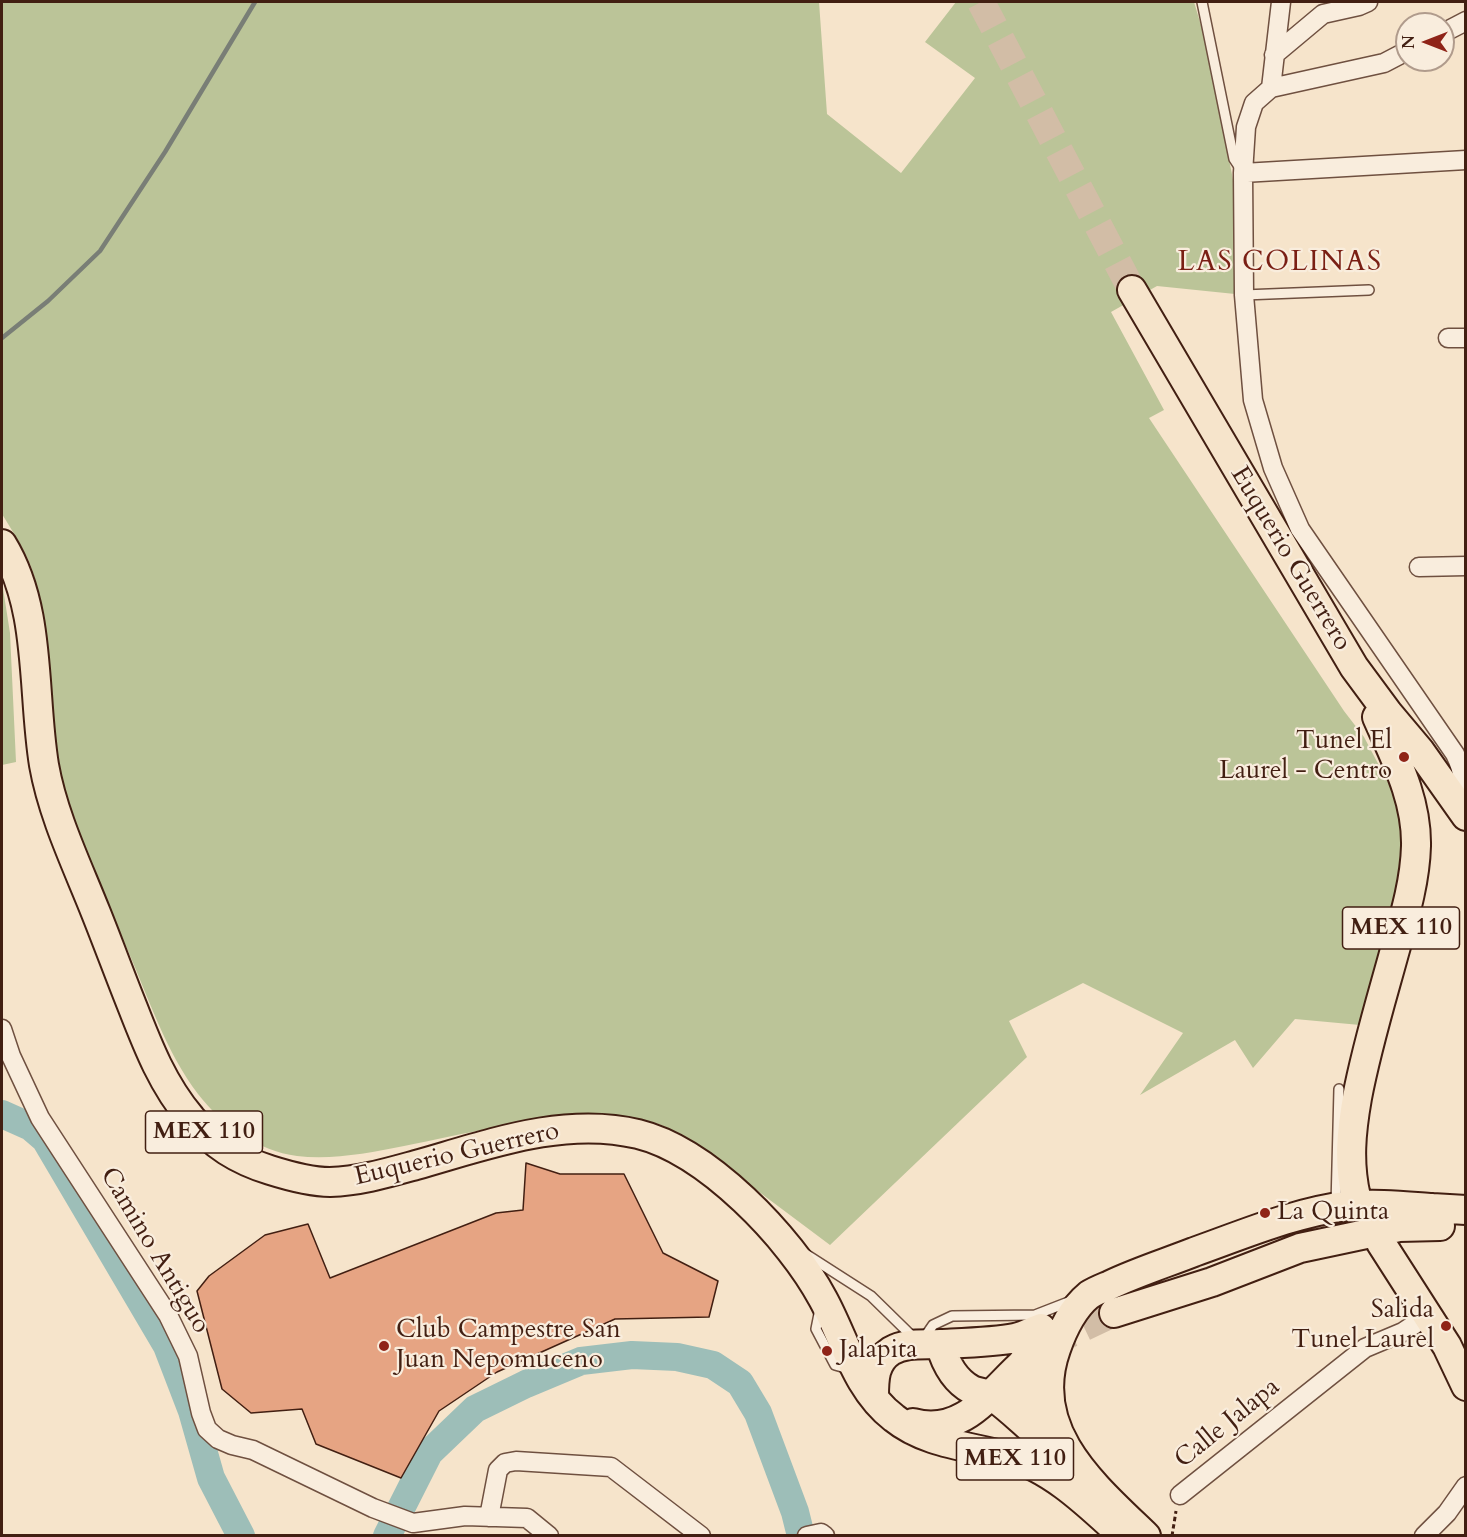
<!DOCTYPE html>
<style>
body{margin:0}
#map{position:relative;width:1467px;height:1537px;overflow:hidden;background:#f6e4cb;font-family:Cardo,serif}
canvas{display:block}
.frame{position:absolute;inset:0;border:3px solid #421f12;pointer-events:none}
.north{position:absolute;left:1395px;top:12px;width:60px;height:60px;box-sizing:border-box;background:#f9eddd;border:2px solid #b09b8c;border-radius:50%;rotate:270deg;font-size:16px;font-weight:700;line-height:24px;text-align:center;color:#421f12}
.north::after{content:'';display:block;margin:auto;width:21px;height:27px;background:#8f2418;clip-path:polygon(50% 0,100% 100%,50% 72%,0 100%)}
</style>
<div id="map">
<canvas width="1467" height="1537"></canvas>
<div class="frame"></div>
<div class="north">N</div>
</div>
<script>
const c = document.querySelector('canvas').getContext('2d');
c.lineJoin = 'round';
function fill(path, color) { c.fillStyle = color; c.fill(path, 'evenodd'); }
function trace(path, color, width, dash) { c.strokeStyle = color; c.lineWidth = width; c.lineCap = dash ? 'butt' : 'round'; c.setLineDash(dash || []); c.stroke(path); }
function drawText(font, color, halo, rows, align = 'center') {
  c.font = font + ' Cardo,serif'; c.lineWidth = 4.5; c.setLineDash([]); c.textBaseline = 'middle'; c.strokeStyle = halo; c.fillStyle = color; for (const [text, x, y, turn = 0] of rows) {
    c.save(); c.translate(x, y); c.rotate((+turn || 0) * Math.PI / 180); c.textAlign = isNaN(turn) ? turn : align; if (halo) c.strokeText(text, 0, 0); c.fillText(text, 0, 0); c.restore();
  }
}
fill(new Path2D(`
 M2,2H819L827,114L901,173L975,78L925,42L956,2H1194L1206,42L1236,195L1235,294L1157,286L1111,312L1164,410L1149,418L1344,711L1364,737L1393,792L1400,824L1402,851V879L1360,1025L1295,1019L1253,1068L1235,1040L1140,1095L1183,1033L1083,983L1009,1021L1027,1057L830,1245L683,1135C672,1130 662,1124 651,1122C575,1105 480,1131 404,1146C370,1153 332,1160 297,1156C258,1151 221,1124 198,1094C166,1052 149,999 128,951C110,908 91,865 75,820C71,807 66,795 63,782C46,716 52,645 35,579C29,555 14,534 2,514Z
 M2,582L10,633L16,762L2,765Z`), '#bbc498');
trace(new Path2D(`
 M2,338L48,301L100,251L165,152L255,2`), '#797e76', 4.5);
trace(new Path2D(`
 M2,1114L31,1127L45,1139L167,1346L192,1411L211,1478L241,1536
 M387,1536L429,1453L475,1409L526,1384L581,1361L632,1355L677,1357L713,1365L740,1383L758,1413L795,1512L801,1536`), '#9dbeb8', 28);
const building = new Path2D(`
 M526,1163L560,1174H624L663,1253L718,1281L709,1317L615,1319L497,1372L439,1411L401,1478L316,1444L302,1409L251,1413L222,1389L197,1291L209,1276L265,1235L308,1224L330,1278L496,1213L523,1210Z`);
fill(building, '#e6a483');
trace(building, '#421f12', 1.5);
trace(new Path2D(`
 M981,2L1132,290
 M1046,1345L1114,1313`), '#d2bda6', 28, [28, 14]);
const lane = new Path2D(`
 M1202,2L1234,159L1240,168
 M1244,295L1369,290
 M1336,1205L1339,1089
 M804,1253L871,1296L920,1344L933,1325L952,1316L1035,1315L1071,1301
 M820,1309L816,1329L835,1365L849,1369`);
const street = new Path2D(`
 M1443,33L1466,21
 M1407,51L1384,63L1271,88L1254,103L1246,127L1243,173L1244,295L1253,400L1273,468L1300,529L1455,754C1465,774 1464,784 1459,805
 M1274,55L1323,14L1359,6L1368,2
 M1271,88L1281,2
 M1243,173L1466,160
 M1448,338H1466
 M1419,567L1466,566
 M2,1029L11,1056L40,1118L168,1315L188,1356L201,1413L207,1429L218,1439L232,1445L253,1450L373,1508L413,1523L465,1516L527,1518L549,1536
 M1180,1495L1365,1348L1403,1332L1427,1316
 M489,1517L498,1470L505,1463L516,1461L611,1467L701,1536
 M807,1536L821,1533L825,1536
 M1424,1536L1447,1513L1466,1486`);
const primary = new Path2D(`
 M1132,290L1354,667L1388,713L1420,751L1466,816
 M2,544C42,609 32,692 44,765C53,816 77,865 96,913C108,943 119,973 131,1003C147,1044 162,1084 191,1118C213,1145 238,1160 270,1170C289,1176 310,1182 330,1182C360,1181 387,1173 416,1165C487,1145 563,1116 638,1134C707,1151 790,1237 823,1299C845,1339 856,1389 894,1418C926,1444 970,1446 1009,1457C1052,1468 1090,1506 1123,1536
 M1356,1197C1348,1163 1351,1132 1357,1098C1366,1050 1380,1004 1393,957C1403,921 1415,884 1416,846C1417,799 1395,758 1377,717
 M1414,1211L1432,1208L1466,1210
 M1381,1243L1447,1346L1466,1386
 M1114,1313L1212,1282L1300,1248L1399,1227L1440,1226
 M940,1344C945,1362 955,1381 972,1390C979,1393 988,1393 995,1398C1009,1408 1022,1421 1035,1432
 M1023,1362L1026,1401L1035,1432L1062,1477
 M874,1397C874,1380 874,1362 891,1351C906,1342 924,1345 941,1344C961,1343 996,1342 1015,1338C1024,1336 1033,1331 1041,1328
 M913,1423C964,1437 991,1391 1024,1362C1031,1356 1039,1350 1046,1345
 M1146,1536C1093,1485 1027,1430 1056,1349C1063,1329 1072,1309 1089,1295C1095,1291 1103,1288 1110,1285C1137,1272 1166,1263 1194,1252C1242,1235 1296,1212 1346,1206C1375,1203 1404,1206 1432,1208`);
trace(lane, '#6f5040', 12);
trace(street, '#6f5040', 21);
trace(primary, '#421f12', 32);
trace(new Path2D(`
 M1172,1536L1176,1511`), '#421f12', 3, [4.5, 3]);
trace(lane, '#f9eddd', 9);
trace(street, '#f9eddd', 18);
trace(primary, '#f6e4cb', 28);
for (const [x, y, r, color] of [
 [1404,757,6,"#8f2418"],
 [1265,1213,6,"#8f2418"],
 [1446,1326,6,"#8f2418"],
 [384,1346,6,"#8f2418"],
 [827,1351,6,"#8f2418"]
]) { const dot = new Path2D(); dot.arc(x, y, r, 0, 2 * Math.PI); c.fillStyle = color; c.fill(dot); trace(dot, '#f9eddd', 2); }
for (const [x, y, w] of [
 [1401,928,117],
 [204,1132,117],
 [1015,1459,117]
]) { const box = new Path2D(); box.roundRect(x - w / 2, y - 21, w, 42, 4.5); c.fillStyle = '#f9eddd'; c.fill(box); trace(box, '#421f12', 1.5); }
drawText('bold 24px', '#421f12', null, [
 ["MEX 110",1401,928],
 ["MEX 110",204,1132],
 ["MEX 110",1015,1459]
]);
drawText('26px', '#421f12', '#f9eddd', [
 ["Euquerio Guerrero",1290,559,59],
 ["Euquerio Guerrero",457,1155,-13],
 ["Camino Antiguo",154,1251,59],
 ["Calle Jalapa",1228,1424,-39]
]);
drawText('26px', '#421f12', '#f9eddd', [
 ["Tunel El",1392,742,"right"],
 ["Laurel - Centro",1392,772,"right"],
 ["La Quinta",1277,1213],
 ["Salida",1434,1311,"right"],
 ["Tunel Laurel",1434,1341,"right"],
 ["Club Campestre San",396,1331],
 ["Juan Nepomuceno",396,1361],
 ["Jalapita",839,1351]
], 'left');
c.letterSpacing = '1.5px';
drawText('28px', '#7a1f14', '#f9eddd', [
 ["LAS COLINAS",1280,264]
]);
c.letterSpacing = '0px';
</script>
